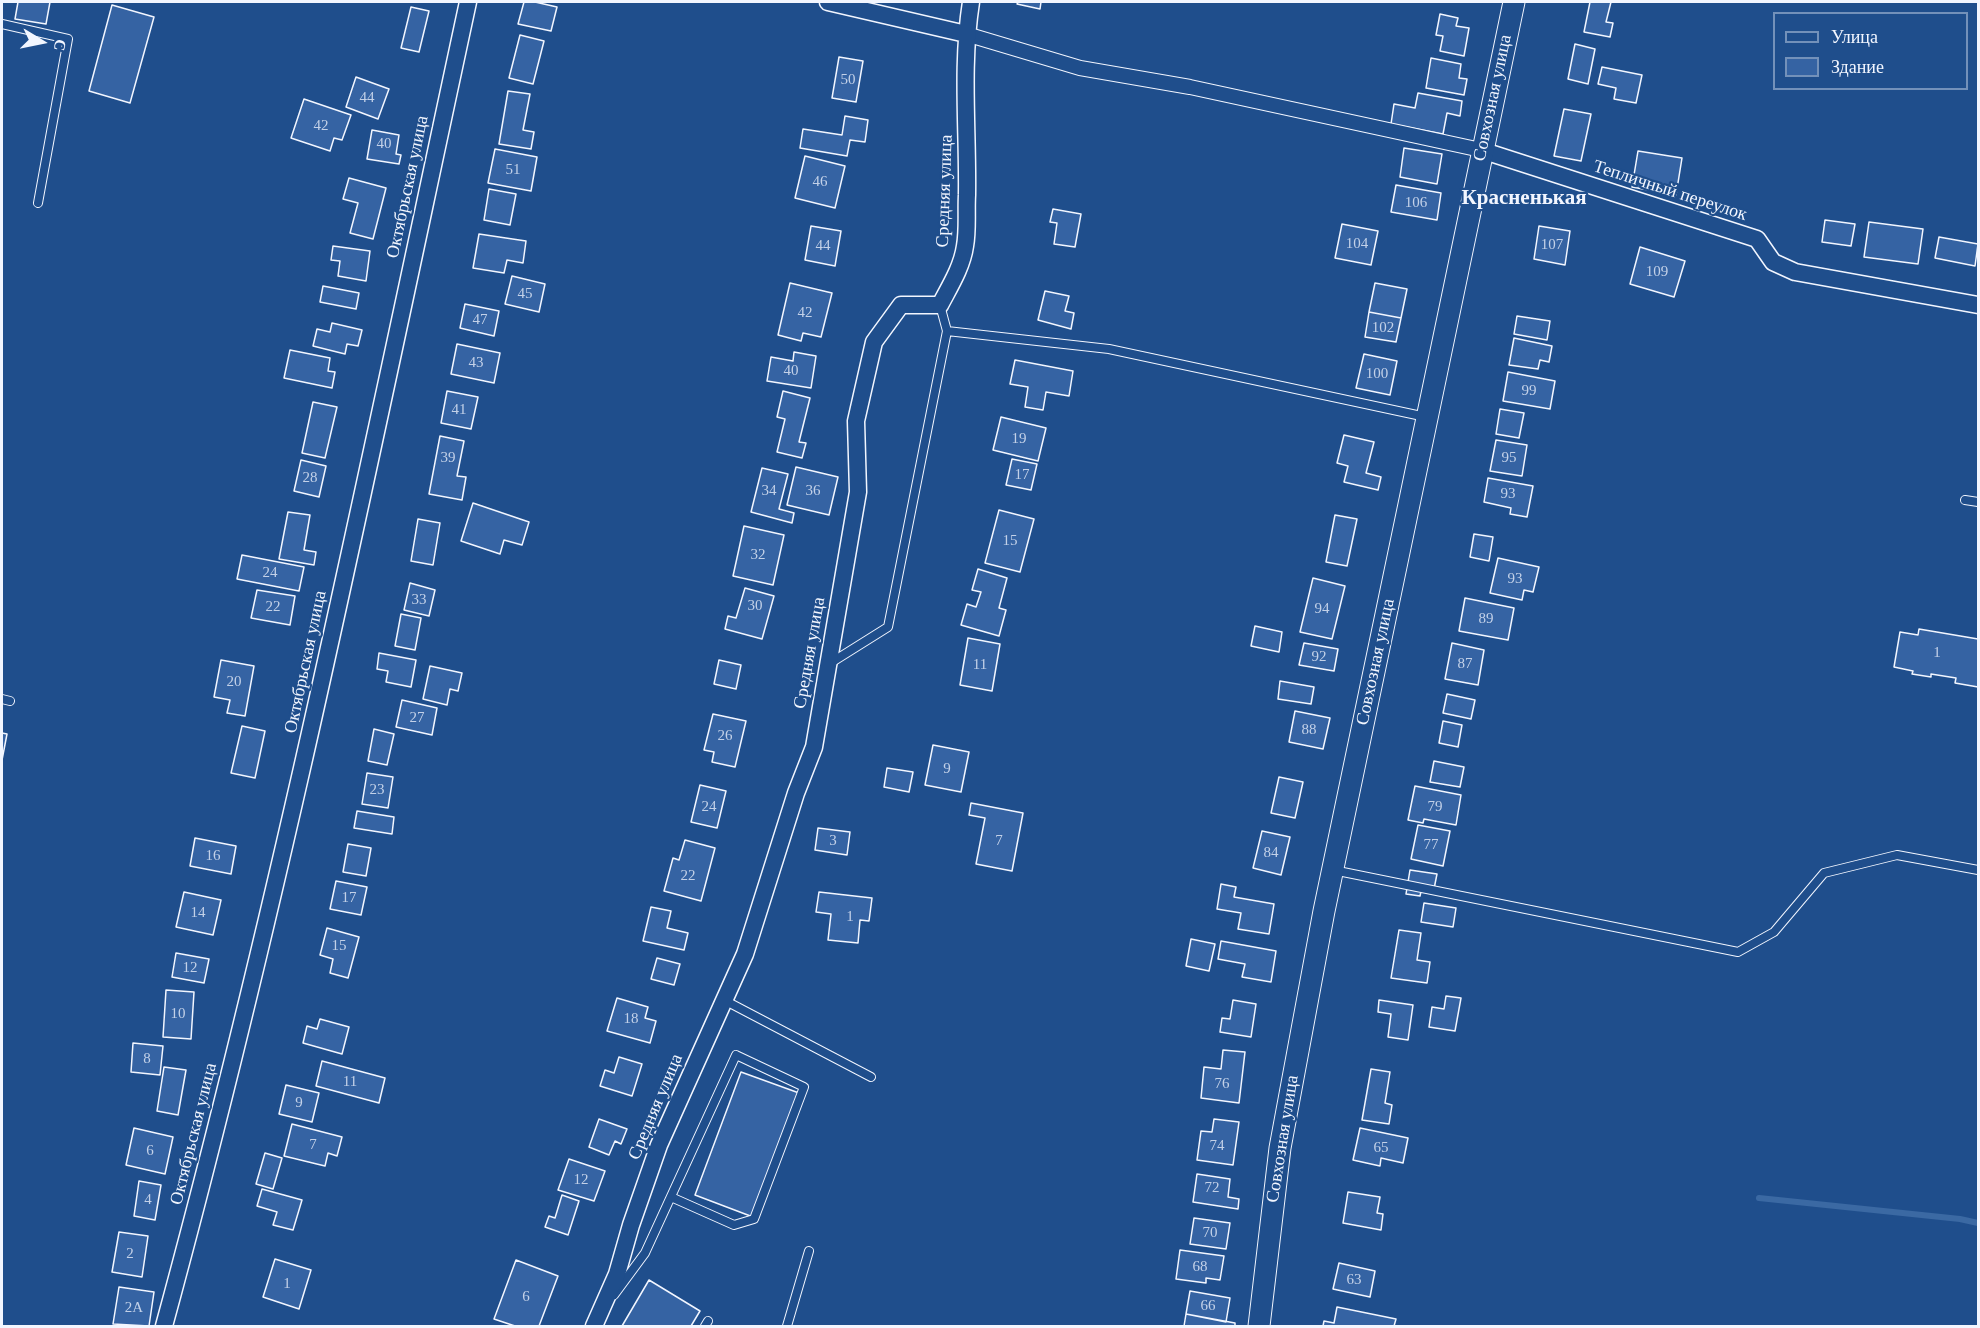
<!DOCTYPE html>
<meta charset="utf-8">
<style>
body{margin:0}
#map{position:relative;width:1980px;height:1328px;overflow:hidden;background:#1f4e8c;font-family:Georgia,serif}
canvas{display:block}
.frame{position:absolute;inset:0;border:3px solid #f2f6ff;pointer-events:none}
.legend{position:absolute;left:1773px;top:12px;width:195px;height:78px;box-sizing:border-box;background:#1f4e8c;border:2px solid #7391ba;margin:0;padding:8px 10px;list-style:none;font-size:18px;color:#f2f6ff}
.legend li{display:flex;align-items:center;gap:12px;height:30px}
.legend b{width:30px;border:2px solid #7391ba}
.north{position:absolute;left:12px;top:12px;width:60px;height:60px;-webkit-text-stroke:4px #1f4e8c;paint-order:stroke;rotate:100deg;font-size:16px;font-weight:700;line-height:24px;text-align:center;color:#f2f6ff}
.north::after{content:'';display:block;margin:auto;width:21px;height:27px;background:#f2f6ff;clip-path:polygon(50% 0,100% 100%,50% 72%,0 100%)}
</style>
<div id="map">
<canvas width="1980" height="1328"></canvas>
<div class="frame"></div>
<ul class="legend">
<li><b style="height:8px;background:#1f4e8c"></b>Улица</li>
<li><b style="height:16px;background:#3563a3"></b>Здание</li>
</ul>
<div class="north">С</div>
</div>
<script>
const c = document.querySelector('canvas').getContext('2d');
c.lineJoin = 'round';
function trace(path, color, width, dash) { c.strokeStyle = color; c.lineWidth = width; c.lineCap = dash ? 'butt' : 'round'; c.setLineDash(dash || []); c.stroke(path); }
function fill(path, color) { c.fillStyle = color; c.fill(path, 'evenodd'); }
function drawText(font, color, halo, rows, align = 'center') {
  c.font = font + ' Georgia,serif'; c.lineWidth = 4.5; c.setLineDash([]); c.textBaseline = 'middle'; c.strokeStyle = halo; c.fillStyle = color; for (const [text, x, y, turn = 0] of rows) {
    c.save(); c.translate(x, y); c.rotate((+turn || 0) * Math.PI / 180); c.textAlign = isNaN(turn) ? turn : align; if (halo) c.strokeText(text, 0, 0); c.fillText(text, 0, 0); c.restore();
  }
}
trace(new Path2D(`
 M1759,1198L1960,1219L1978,1223`), '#3b69a3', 6);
const building = new Path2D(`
 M18,2H50L46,24L15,19Z
 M524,2H535L557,7L551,31L518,24Z
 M1018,2H1041L1040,9L1017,4Z
 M1590,2H1611L1606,22L1613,23L1610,37L1584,32Z
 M112,5L154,17L130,103L89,91Z
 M411,7L429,11L419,52L401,48Z
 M1440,14L1458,18L1456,26L1469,28L1464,56L1440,51L1443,36L1436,35Z
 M520,35L544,41L533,84L509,78Z
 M1575,44L1595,49L1588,84L1568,79Z
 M839,57L863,61L856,102L832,98Z
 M1431,58L1461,64L1459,78L1467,79L1464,95L1426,88Z
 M1602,67L1642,75L1636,103L1614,99L1616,88L1598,84Z
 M356,77L389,89L378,119L346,107Z
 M508,91L530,94L523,130L534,132L531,149L499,144Z
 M1418,93L1462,101L1460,116L1447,113L1443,134L1391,124L1394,104L1415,108Z
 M304,99L351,115L342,140L334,138L330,151L291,138Z
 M1564,109L1591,114L1581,161L1554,156Z
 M845,116L868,120L865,142L850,140L847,156L800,148L803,129L842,135Z
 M372,130L399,135L396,154L401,155L399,164L367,159Z
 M1404,148L1442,154L1437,184L1400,177Z
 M495,149L537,157L531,191L488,183Z
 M1638,151L1682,158L1676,195L1632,187Z
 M805,156L845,166L835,208L795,198Z
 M349,178L386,188L373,239L350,233L358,203L343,199Z
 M1396,185L1441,193L1437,220L1391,212Z
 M489,189L516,194L510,225L484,220Z
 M1053,209L1081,214L1075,247L1054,244L1057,223L1050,222Z
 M1825,220L1855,224L1851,246L1822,242Z
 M1869,222L1923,229L1918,264L1864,257Z
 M1342,224L1378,231L1371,265L1335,258Z
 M811,226L841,231L835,266L805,260Z
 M1539,226L1570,231L1565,265L1534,259Z
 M479,234L526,241L523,263L507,260L504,273L473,268Z
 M1939,237L1978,244L1975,266L1935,258Z
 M333,246L370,251L366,281L338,276L340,261L331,260Z
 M1640,247L1685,261L1674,297L1630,284Z
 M512,276L545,284L539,312L505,304Z
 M790,283L832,293L821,337L803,333L801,341L778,335Z
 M1375,283L1407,289L1401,318L1369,312Z
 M323,286L359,293L356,309L320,302Z
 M1045,291L1069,296L1065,311L1074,313L1071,329L1038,320Z
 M465,304L499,311L494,336L460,328Z
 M1369,312L1401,318L1396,342L1365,337Z
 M1517,316L1550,321L1547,340L1514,334Z
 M332,323L362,330L358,346L347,344L345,354L313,346L317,329L330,332Z
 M1514,338L1552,346L1549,362L1540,360L1538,369L1509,365Z
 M457,344L500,353L494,383L451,374Z
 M290,350L330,358L328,371L335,372L332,388L284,378Z
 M794,352L816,356L811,388L767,381L771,357L793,361Z
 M1364,354L1397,361L1390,395L1356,388Z
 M1015,360L1073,371L1069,396L1046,392L1043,410L1025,407L1028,387L1010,384Z
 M1508,372L1555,381L1550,409L1503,401Z
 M447,391L478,397L471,429L441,423Z
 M783,391L810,398L799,442L806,443L802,458L777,452L785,419L777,417Z
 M313,402L337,407L325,458L302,453Z
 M1500,409L1524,413L1519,438L1496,434Z
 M1001,417L1046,428L1038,461L993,450Z
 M1344,435L1374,442L1366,473L1381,477L1378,490L1344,482L1348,466L1337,463Z
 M440,436L464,441L457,476L466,477L462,500L429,494Z
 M1496,440L1527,445L1522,476L1490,471Z
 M1012,459L1037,464L1031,490L1006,485Z
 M301,460L326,466L319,497L294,491Z
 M796,467L838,477L829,515L787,505Z
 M762,468L788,474L779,509L794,513L792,523L751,512Z
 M1488,478L1533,486L1527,517L1510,514L1511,508L1484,502Z
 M473,503L529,522L522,545L504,540L500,554L461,541Z
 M999,510L1034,519L1020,572L985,563Z
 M288,512L310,515L304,550L316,552L314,565L279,559Z
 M1335,515L1357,519L1347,566L1326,562Z
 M418,519L440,523L433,565L411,561Z
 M744,526L784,535L773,585L733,576Z
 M1474,534L1493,537L1489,561L1470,557Z
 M242,555L304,567L299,591L237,579Z
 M1498,558L1539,567L1533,592L1524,590L1522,600L1490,593Z
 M978,569L1007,578L999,608L1006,610L999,636L961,625L967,604L976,607L981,592L972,590Z
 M1313,578L1345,586L1332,639L1300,632Z
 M410,583L435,590L429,616L404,610Z
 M745,588L774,596L762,639L725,629L728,616L736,618Z
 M257,590L295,596L290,625L251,618Z
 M1465,598L1514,608L1508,640L1459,631Z
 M401,614L421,618L415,650L395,646Z
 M1255,626L1282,632L1279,652L1251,646Z
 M1919,629L1978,639V687L1955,683L1956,678L1931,674V677L1912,674L1913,671L1894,667L1900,632L1918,635Z
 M968,638L1000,644L992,691L960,685Z
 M1304,643L1338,649L1334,671L1299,665Z
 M1452,643L1484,650L1478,685L1445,679Z
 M379,653L416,660L411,687L386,682L388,671L377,669Z
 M221,660L254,666L245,716L227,713L230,700L214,697Z
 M719,660L741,665L736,689L714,684Z
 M430,666L462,673L458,691L450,689L447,705L423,699Z
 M1280,681L1314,687L1311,704L1278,699Z
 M1447,694L1475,700L1471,719L1443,713Z
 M402,700L437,708L432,735L396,727Z
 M1295,711L1330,718L1323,749L1289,742Z
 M713,714L746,721L735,767L712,762L714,752L704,750Z
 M1443,721L1462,725L1458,747L1439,743Z
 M242,726L265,731L255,778L231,773Z
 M374,729L394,734L387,765L368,761Z
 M2,733L7,734L2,760Z
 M933,745L969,752L961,792L925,785Z
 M1434,761L1464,767L1460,787L1430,782Z
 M887,768L913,772L909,792L884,787Z
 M367,773L393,777L388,808L362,804Z
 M1279,777L1303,782L1295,818L1271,813Z
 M700,785L726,791L717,828L691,822Z
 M1415,786L1461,795L1456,825L1424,819L1423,823L1408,820Z
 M971,803L1023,813L1012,871L976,864L985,818L969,815Z
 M357,811L394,817L392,834L354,828Z
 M1418,825L1450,831L1443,866L1411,859Z
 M818,828L850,832L847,855L815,850Z
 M1262,831L1290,837L1281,875L1253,868Z
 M195,838L236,846L231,874L190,866Z
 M685,840L715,848L701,901L664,891L673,858L679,860Z
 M348,844L371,848L366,876L343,872Z
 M1410,870L1437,874L1434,889L1422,887L1420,896L1406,894Z
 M336,881L367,887L361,915L330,909Z
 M1221,884L1236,887L1234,897L1274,904L1269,934L1238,929L1241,913L1217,909Z
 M184,892L221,900L213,935L176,927Z
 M819,892L872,898L869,921L860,920L858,943L828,940L831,914L816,912Z
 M1424,903L1456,908L1453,927L1421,922Z
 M651,907L671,911L667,928L688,933L684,950L643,941Z
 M327,928L359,937L348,978L330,973L333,959L320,955Z
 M1399,930L1421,933L1417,960L1430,962L1427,983L1391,978Z
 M1191,939L1215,944L1209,971L1186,966Z
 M1221,941L1276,951L1271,982L1242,977L1245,964L1218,959Z
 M176,953L209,959L204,983L172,977Z
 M657,958L680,964L674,985L651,979Z
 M166,990L194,992L191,1039L163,1037Z
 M1446,996L1461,998L1455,1031L1429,1027L1432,1007L1444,1009Z
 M617,998L648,1007L645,1018L656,1021L650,1043L607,1031Z
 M1233,1000L1256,1004L1251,1037L1220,1032L1222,1018L1230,1019Z
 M1379,1000L1413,1005L1408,1040L1388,1037L1391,1014L1378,1012Z
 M320,1019L349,1027L342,1054L303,1043L307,1026L317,1029Z
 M133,1043L163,1046L160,1075L131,1072Z
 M1223,1050L1245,1052L1239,1103L1201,1098L1204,1067L1221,1069Z
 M619,1057L642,1064L632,1096L600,1086L605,1070L614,1073Z
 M322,1061L385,1078L379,1103L316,1086Z
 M164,1067L186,1070L178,1115L157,1111Z
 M1371,1069L1390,1072L1385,1103L1392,1105L1389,1124L1362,1120Z
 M741,1072L799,1093L753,1217L695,1195Z
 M286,1085L319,1093L312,1122L279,1114Z
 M599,1119L627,1129L621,1144L615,1141L609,1155L589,1147Z
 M1214,1119L1239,1122L1233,1165L1197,1160L1201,1131L1212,1132Z
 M292,1124L342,1137L337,1156L328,1153L325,1166L284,1156Z
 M134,1128L173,1137L165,1174L126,1165Z
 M1360,1128L1408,1138L1403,1163L1381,1158L1380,1166L1353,1160Z
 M265,1153L282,1158L273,1189L256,1184Z
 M569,1159L605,1171L594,1201L558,1190Z
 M1197,1174L1230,1179L1228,1197L1239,1199L1238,1209L1193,1202Z
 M139,1181L161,1185L155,1220L134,1216Z
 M262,1189L302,1200L293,1230L273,1225L277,1212L257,1206Z
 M1348,1192L1380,1197L1377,1213L1383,1214L1381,1230L1343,1223Z
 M562,1195L579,1201L568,1235L545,1227L549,1216L555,1218Z
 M1194,1218L1230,1223L1226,1249L1190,1244Z
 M119,1232L148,1236L142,1277L112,1272Z
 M1180,1250L1224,1256L1220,1280L1206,1278V1283L1176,1279Z
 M275,1259L311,1270L299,1309L263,1297Z
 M516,1260L558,1276L539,1326H515L494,1319Z
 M1339,1263L1375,1271L1370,1297L1333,1289Z
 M649,1280L700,1311L691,1326H622Z
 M119,1287L154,1292L149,1326L113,1324Z
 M1190,1291L1230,1298L1226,1322L1186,1314Z
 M1337,1307L1396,1319L1394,1326H1323L1324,1321L1334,1323Z
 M1186,1314L1235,1323V1326H1184Z`);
fill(building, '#3563a3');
trace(building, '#f2f6ff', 1.5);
const service = new Path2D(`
 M2,24L68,39L38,203
 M940,305L947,331L1109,349L1426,417
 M1965,500L1978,502
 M829,664L888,627L947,331
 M2,699L10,701
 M1333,870L1738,952L1774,932L1824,873L1897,855L1978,870
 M724,1000L871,1077
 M614,1295L645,1253L736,1055L804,1087L754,1219L734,1225L671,1197
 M705,1326L708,1321
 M787,1326L809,1251`);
const pedestrian = new Path2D(`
 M966,34L1080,68L1190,87L1481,150`);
const minor = new Path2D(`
 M828,2L966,34
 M1481,150L1757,239L1773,262L1795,272L1978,305
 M164,1326C283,889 373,444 468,2
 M594,1326L617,1274L631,1225L659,1145L745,954L796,793L814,747L858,492L856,421L874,342L901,305H940C950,286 962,267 965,246C968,230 966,211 967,195C968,130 961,66 971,2`);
const tertiary = new Path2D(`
 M1259,1326L1280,1148L1324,911L1514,2`);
trace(service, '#f2f6ff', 10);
trace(pedestrian, '#f2f6ff', 16);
trace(minor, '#f2f6ff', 19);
trace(tertiary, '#f2f6ff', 23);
trace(service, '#1f4e8c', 8);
trace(pedestrian, '#1f4e8c', 14);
trace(minor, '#1f4e8c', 16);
trace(tertiary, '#1f4e8c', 21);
drawText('15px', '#c3d1e8', null, [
 ["50",848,80],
 ["44",367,98],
 ["42",321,126],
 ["40",384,144],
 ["51",513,170],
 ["46",820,182],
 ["106",1416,203],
 ["104",1357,244],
 ["107",1552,245],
 ["44",823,246],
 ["109",1657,272],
 ["45",525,294],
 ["42",805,313],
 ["47",480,320],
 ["102",1383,328],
 ["43",476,363],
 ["40",791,371],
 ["100",1377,374],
 ["99",1529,391],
 ["41",459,410],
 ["19",1019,439],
 ["39",448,458],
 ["95",1509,458],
 ["17",1022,475],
 ["28",310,478],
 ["34",769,491],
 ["36",813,491],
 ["93",1508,494],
 ["15",1010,541],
 ["32",758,555],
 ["24",270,573],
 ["93",1515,579],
 ["33",419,600],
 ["30",755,606],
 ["22",273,607],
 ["94",1322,609],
 ["89",1486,619],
 ["1",1937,653],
 ["92",1319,657],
 ["87",1465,664],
 ["11",980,665],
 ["20",234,682],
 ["27",417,718],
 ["88",1309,730],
 ["26",725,736],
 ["9",947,769],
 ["23",377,790],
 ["24",709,807],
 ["79",1435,807],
 ["3",833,841],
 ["7",999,841],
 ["77",1431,845],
 ["84",1271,853],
 ["16",213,856],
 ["22",688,876],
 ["17",349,898],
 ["14",198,913],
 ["1",850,917],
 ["15",339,946],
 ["12",190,968],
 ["10",178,1014],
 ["18",631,1019],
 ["8",147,1059],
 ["11",350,1082],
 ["76",1222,1084],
 ["9",299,1103],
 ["7",313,1145],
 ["74",1217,1146],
 ["65",1381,1148],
 ["6",150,1151],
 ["12",581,1180],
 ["72",1212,1188],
 ["4",148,1200],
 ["70",1210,1233],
 ["2",130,1254],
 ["68",1200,1267],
 ["63",1354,1280],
 ["1",287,1284],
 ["6",526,1297],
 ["66",1208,1306],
 ["2А",134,1308]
]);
drawText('18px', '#f2f6ff', '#1f4e8c', [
 ["Совхозная улица",1493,98,-78],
 ["Октябрьская улица",408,187,-78],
 ["Средняя улица",945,191,-88],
 ["Тепличный переулок",1670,191,18],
 ["Средняя улица",810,653,-80],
 ["Октябрьская улица",306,662,-78],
 ["Совхозная улица",1376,662,-78],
 ["Средняя улица",656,1107,-67],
 ["Октябрьская улица",194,1134,-76],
 ["Совхозная улица",1283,1139,-81]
]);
drawText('bold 21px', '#f2f6ff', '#1f4e8c', [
 ["Красненькая",1524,199]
]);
</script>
